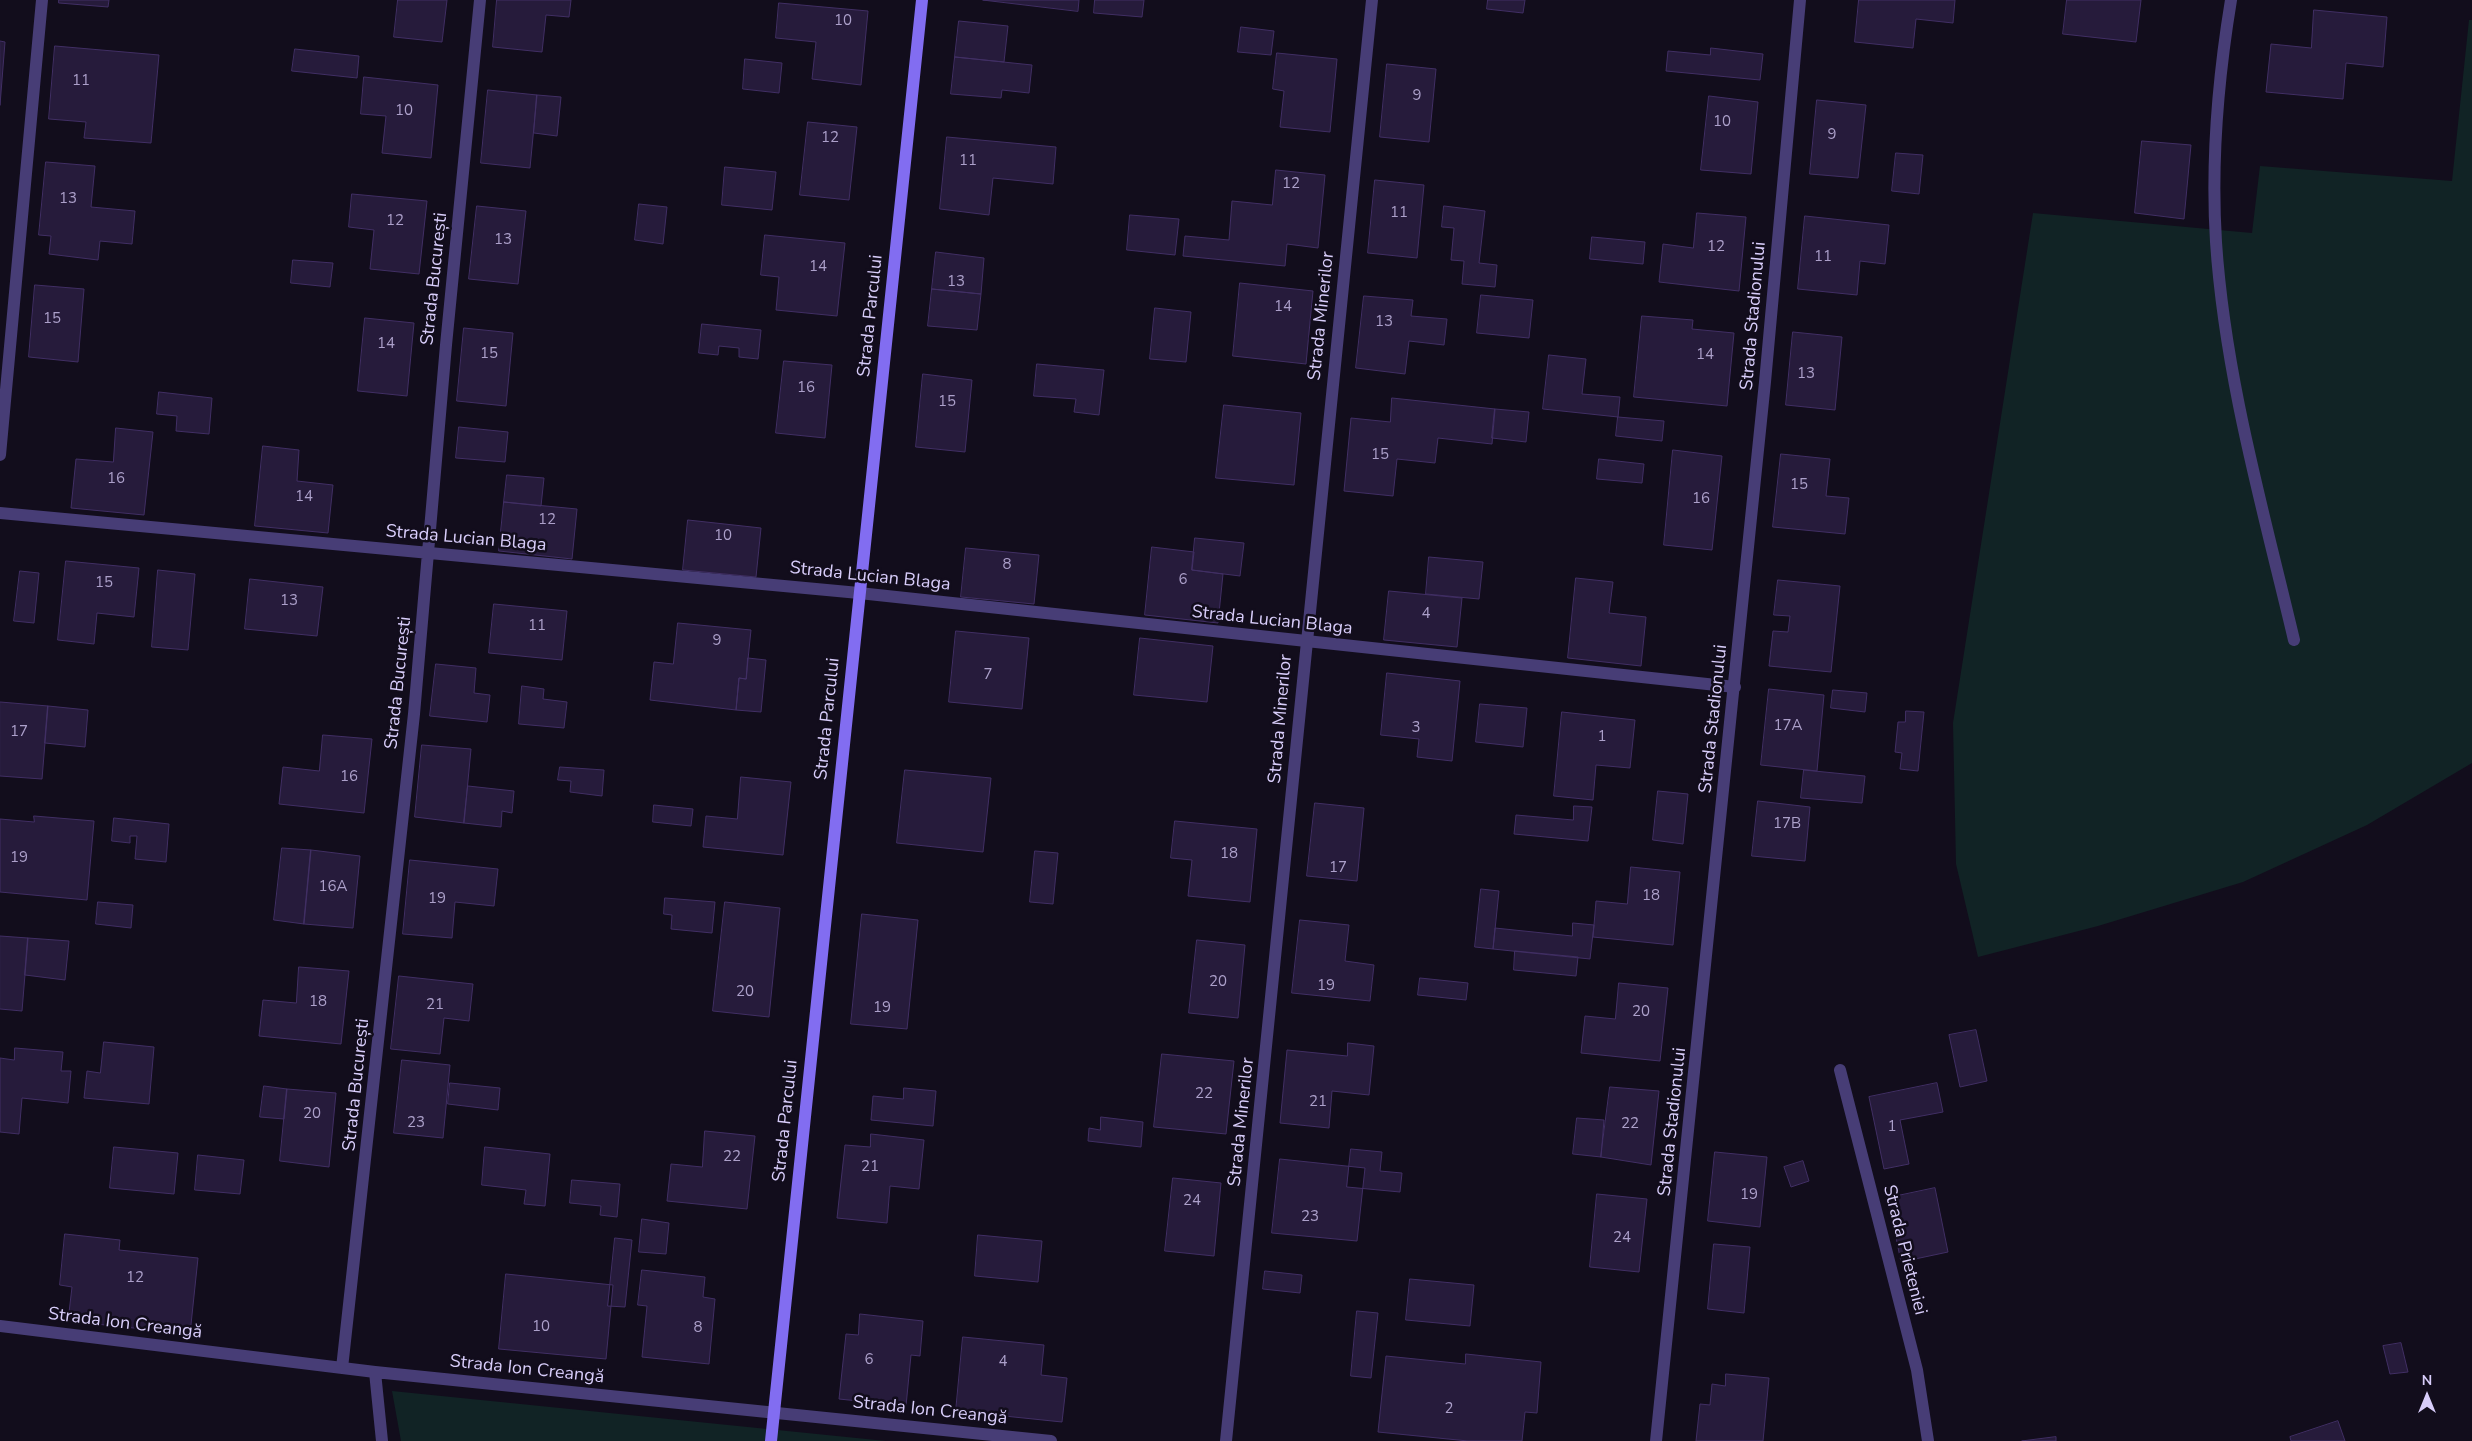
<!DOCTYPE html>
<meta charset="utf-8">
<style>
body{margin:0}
#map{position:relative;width:2472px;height:1441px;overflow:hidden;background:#120d1c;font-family:"Nunito Sans",sans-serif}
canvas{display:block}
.north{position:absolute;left:2402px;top:1371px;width:50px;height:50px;-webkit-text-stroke:4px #120d1c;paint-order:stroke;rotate:0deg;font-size:14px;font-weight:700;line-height:20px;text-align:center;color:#d8cdfa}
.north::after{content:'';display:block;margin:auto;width:18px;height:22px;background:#d8cdfa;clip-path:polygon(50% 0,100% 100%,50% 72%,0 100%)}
</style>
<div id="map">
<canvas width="2472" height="1441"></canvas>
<div class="north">N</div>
</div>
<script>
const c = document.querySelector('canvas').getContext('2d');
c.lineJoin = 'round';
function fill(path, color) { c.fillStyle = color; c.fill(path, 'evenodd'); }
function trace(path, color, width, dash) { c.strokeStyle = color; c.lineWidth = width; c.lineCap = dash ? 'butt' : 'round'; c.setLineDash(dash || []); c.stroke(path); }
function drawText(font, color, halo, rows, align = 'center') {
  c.font = font + ' "Nunito Sans",sans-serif'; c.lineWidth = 5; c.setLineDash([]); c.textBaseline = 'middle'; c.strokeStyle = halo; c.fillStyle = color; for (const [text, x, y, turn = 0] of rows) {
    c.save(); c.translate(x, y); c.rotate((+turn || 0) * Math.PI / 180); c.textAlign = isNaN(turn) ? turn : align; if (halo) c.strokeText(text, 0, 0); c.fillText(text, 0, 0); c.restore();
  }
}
fill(new Path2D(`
 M2469,20H2472V763L2367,825L2243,882L2098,926L1978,957L1956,864L1953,723L2033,213L2252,233L2260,166L2452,181Z
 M392,1391L886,1441H401Z`), '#112325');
const building = new Path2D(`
 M59,0H109L108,7L59,3Z
 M398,0H447L442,42L394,37Z
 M497,0H571L569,17L546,15L542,52L493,47Z
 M983,0H1079L1078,11Z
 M1095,0H1144L1142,17L1094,13Z
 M1488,0H1525L1523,13L1487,9Z
 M1859,0H1955L1953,23L1916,19L1913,48L1855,42Z
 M2067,0H2141L2136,42L2063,34Z
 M779,3L868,11L861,85L812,79L816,42L776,38Z
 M2314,10L2387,17L2383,67L2346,63L2343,99L2266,92L2271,44L2311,48Z
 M959,21L1008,26L1004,62L955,57Z
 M1241,27L1274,31L1271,55L1238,52Z
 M0,41L5,42L0,105Z
 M55,46L159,55L151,143L84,138L86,122L49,119Z
 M1711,48L1763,54L1760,80L1666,71L1668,51L1710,55Z
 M295,49L359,56L357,78L292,71Z
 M1277,53L1337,59L1330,132L1280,127L1284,91L1273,89Z
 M955,57L1032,65L1029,93L1002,90L1001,98L951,94Z
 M745,59L782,63L779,93L743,89Z
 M1387,64L1436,69L1429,142L1380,137Z
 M364,77L438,85L431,158L382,153L386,116L361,114Z
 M488,90L537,95L530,168L481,163Z
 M537,95L561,97L557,136L534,133Z
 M1709,96L1758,102L1751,174L1701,170Z
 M1817,100L1866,105L1858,178L1810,174Z
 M808,122L857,127L849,200L800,195Z
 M947,137L1056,147L1053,184L993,178L989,215L940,209Z
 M2142,141L2191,145L2184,219L2135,213Z
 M1896,153L1923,155L1919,194L1892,191Z
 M46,162L95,166L91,207L135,211L132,244L100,241L98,260L49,254L51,236L39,235Z
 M725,167L776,172L772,210L722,205Z
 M1276,170L1325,175L1318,248L1287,244L1285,266L1183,256L1185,236L1229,240L1232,201L1272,205Z
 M1375,180L1424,185L1417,258L1368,253Z
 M352,194L427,201L419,274L370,269L374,230L349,227Z
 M639,204L667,207L663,244L635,240Z
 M477,206L526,211L518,284L469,279Z
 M1444,206L1485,211L1479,263L1497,265L1495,287L1462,284L1464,261L1451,260L1454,228L1442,227Z
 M1697,213L1746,217L1739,291L1659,282L1663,244L1693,248Z
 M1130,215L1179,219L1175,255L1127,250Z
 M1805,216L1889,225L1885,264L1860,261L1857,295L1798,289Z
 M765,235L845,243L837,316L776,310L779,277L761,275Z
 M1592,237L1645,242L1643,264L1590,259Z
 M936,252L984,258L981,294L932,289Z
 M293,260L333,263L330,287L291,283Z
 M1240,283L1313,291L1306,364L1233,356Z
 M35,285L84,289L78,362L29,357Z
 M932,289L981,294L977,330L928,326Z
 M1481,295L1533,300L1529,338L1477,333Z
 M1364,296L1413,300L1411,316L1447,319L1444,345L1409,341L1405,374L1356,368Z
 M1155,308L1191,312L1186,362L1150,359Z
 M1642,316L1693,320L1692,329L1734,333L1727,406L1634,397Z
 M365,318L414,323L407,396L358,391Z
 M702,324L761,330L758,359L739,357V348L719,346L718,355L699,353Z
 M464,328L513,333L506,406L457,401Z
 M1793,332L1842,337L1835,410L1786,405Z
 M1549,355L1586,359L1582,394L1620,397L1618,417L1543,409Z
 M784,361L832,365L825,438L776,433Z
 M1037,364L1104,370L1099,415L1074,412L1076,399L1034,396Z
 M923,374L972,380L965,452L916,447Z
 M159,392L212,398L209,434L176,431L177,416L157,414Z
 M1392,398L1495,409L1492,444L1438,438L1435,463L1397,459L1393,496L1344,491L1351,418L1390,422Z
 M1224,405L1301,413L1294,485L1216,478Z
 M1495,409L1529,412L1526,442L1492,438Z
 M1618,417L1664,421L1662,441L1616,436Z
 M459,427L508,432L505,462L456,458Z
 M116,428L153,432L144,515L71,508L76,459L113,462Z
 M263,446L299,450L297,481L333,485L328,533L255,526Z
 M1673,450L1722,456L1712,550L1664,545Z
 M1781,454L1830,459L1826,496L1849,498L1845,534L1773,527Z
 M1599,459L1644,464L1642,483L1597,479Z
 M507,475L544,478L541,506L504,502Z
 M504,502L577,509L572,559L499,551Z
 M688,520L761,528L756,577L683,570Z
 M1195,538L1244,543L1240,576L1192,570Z
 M1152,547L1194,552L1192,570L1223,574L1218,623L1145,615Z
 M966,548L1039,555L1034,604L961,597Z
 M1429,557L1483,562L1479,599L1426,594Z
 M66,561L139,568L134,617L97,613L94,644L58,640Z
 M158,570L195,574L188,650L152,647Z
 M20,571L39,573L34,623L14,621Z
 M1576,578L1613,582L1609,613L1646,617L1641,666L1568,658Z
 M250,579L323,587L317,636L245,629Z
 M1778,580L1840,586L1831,672L1769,666L1773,631L1788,632L1790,616L1774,615Z
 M1389,591L1462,598L1457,647L1384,640Z
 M494,604L567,611L562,660L489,653Z
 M678,623L751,630L746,679L739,678L736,710L650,700L654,662L673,664Z
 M956,631L1029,638L1022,709L949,702Z
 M1140,638L1213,646L1207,702L1134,695Z
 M748,658L766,660L761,712L736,710L739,678L746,679Z
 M436,664L476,668L474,693L490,695L487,722L430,716Z
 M1387,673L1460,681L1452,761L1417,757L1419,739L1381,735Z
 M522,686L544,689L543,699L567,702L564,728L519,724Z
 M1769,689L1824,695L1817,771L1761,765Z
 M1833,690L1867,693L1865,712L1831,708Z
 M0,702L48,706L42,779L0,776Z
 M1480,704L1527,708L1523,747L1476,742Z
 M48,706L88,710L85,747L45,743Z
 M1906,711L1924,712L1918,771L1900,769L1902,753L1895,752L1898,722H1905Z
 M1562,712L1635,720L1630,768L1596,765L1593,800L1554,796Z
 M323,735L372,739L364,813L279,804L283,767L319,771Z
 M422,745L471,749L464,823L415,817Z
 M560,767L604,770L602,796L570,792L571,781L558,780Z
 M905,770L991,778L983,852L897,843Z
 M1804,770L1865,776L1862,803L1801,798Z
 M741,777L791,782L783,855L703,847L706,816L737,819Z
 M468,786L514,791L512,813L502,811L501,827L464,823Z
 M1658,791L1688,794L1683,844L1653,840Z
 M1758,801L1810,807L1805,861L1752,856Z
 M1315,803L1364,808L1357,881L1307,876Z
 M654,805L693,809L691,826L653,822Z
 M1574,806L1592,807L1588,841L1514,834L1516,815L1573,820Z
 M34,816L94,821L87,900L0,892V819L34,822Z
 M114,818L169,824L166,862L135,859L137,836H130V843L112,841Z
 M1175,821L1257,829L1250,902L1188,896L1192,860L1171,858Z
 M282,848L311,850L304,924L274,920Z
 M311,850L360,856L353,928L304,924Z
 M1035,851L1058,853L1053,904L1030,902Z
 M410,860L498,869L494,906L455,902L452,938L403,934Z
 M1631,867L1680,872L1673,945L1593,937L1596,901L1627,904Z
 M1481,889L1499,891L1493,949L1475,947Z
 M665,898L715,902L712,933L671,929L672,915L664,914Z
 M98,902L133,905L131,928L96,924Z
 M725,902L780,908L769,1017L713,1011Z
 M862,914L918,920L907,1029L851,1024Z
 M1300,920L1349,925L1345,961L1374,965L1370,1001L1292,993Z
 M1573,923L1594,925L1590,959L1493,949L1495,928L1572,936Z
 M0,936L28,938L22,1011L0,1009Z
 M28,938L69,941L65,980L25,975Z
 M1197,940L1245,945L1238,1018L1189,1013Z
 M1515,951L1578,957L1576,976L1514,970Z
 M299,967L349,971L341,1044L259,1036L263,1000L296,1003Z
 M399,976L473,984L469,1021L444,1018L440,1054L391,1049Z
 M1420,978L1468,983L1466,1000L1418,995Z
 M1619,983L1668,988L1660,1061L1581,1053L1585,1016L1615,1019Z
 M1976,1030L1987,1081L1960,1087L1949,1035Z
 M104,1042L154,1047L149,1104L84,1098L87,1071L100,1073Z
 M1348,1043L1374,1046L1369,1095L1332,1091L1329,1128L1280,1123L1287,1050L1347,1056Z
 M15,1048L63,1052L61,1071H71L68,1103L22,1098L19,1134L0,1132V1058L14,1060Z
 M1162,1054L1234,1061L1226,1134L1154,1127Z
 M402,1060L450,1065L443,1138L394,1133Z
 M450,1083L500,1088L498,1110L448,1104Z
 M1937,1083L1943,1112L1900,1120L1909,1164L1884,1169L1869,1097Z
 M264,1086L287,1089L284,1119L260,1117Z
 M1610,1087L1659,1091L1651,1165L1601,1157Z
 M904,1088L936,1091L933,1126L871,1120L873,1096L903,1099Z
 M287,1089L336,1093L329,1167L280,1161Z
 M1101,1117L1143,1122L1141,1147L1088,1141L1089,1128L1100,1130Z
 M1577,1118L1604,1120L1601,1157L1573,1154Z
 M705,1131L755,1136L747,1209L667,1201L671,1164L702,1167Z
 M871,1134L924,1140L919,1189L890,1186L887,1223L837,1218L845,1145L870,1147Z
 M114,1147L178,1153L174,1194L110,1188Z
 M485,1147L550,1154L545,1206L524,1204L526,1190L482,1185Z
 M1351,1149L1382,1152L1380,1171L1402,1173L1400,1192L1347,1187Z
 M1715,1152L1767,1157L1760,1227L1708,1221Z
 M198,1155L244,1160L240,1194L195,1190Z
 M1280,1159L1365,1168L1357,1241L1272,1233Z
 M1803,1161L1809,1181L1791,1187L1784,1167Z
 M1173,1178L1221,1183L1214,1256L1165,1251Z
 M572,1180L620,1184L617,1217L600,1215L601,1206L570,1203Z
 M1935,1188L1948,1252L1901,1262L1888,1198Z
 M1597,1194L1647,1199L1639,1272L1590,1267Z
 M642,1219L669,1223L666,1254L639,1252Z
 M65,1234L120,1240L119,1250L198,1258L190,1334L68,1321L72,1287L60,1285Z
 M978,1235L1042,1241L1038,1282L975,1276Z
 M615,1238L632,1240L625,1307L608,1306Z
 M1714,1244L1750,1247L1744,1313L1708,1309Z
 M642,1270L705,1277L703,1297L715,1299L709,1364L642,1357L647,1306L638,1305Z
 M1265,1271L1302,1275L1300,1293L1263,1289Z
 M506,1274L613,1285L606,1359L499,1349Z
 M1410,1279L1474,1285L1470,1326L1406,1320Z
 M1357,1311L1378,1313L1371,1378L1351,1376Z
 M860,1314L923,1321L920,1356L911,1355L906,1406L839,1399L846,1334L858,1335Z
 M963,1337L1044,1345L1041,1375L1067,1378L1062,1422L956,1411Z
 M2401,1343L2408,1372L2390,1374L2383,1346Z
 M1466,1354L1541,1362L1537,1413L1525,1412L1522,1441H1468L1378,1432L1386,1356L1465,1364Z
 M1726,1374L1769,1378L1763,1441H1696L1700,1404L1710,1405L1712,1384L1725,1386Z
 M2338,1421L2345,1441H2291L2290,1437Z
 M2056,1437V1441H2022Z`);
fill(building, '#261b3b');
trace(building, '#412f64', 1);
trace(new Path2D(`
 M2231,0C2218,79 2211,162 2216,242C2225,377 2263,509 2294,640`), '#473d76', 12);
trace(new Path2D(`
 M0,455L42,0
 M0,513L859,593L1735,687
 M1840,1070L1917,1370L1928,1441
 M0,1326L375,1372L1051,1441
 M342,1368L414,714L446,345L480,0
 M375,1372L382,1441
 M1226,1441L1372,0
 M1656,1441L1765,382L1800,0`), '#473d76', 12);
trace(new Path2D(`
 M771,1441L922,0`), '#826df1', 12);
drawText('15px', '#aca0ca', null, [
 ["10",843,21],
 ["11",81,81],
 ["9",1417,96],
 ["10",404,111],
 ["10",1722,122],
 ["9",1832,135],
 ["12",830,138],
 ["11",968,161],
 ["12",1291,184],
 ["13",68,199],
 ["11",1399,213],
 ["12",395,221],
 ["13",503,240],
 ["12",1716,247],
 ["11",1823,257],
 ["14",818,267],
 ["13",956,282],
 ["14",1283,307],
 ["15",52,319],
 ["13",1384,322],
 ["14",386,344],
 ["15",489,354],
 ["14",1705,355],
 ["13",1806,374],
 ["16",806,388],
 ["15",947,402],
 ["15",1380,455],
 ["16",116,479],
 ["15",1799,485],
 ["14",304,497],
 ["16",1701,499],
 ["12",547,520],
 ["10",723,536],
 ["8",1007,565],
 ["6",1183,580],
 ["15",104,583],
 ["13",289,601],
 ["4",1426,614],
 ["11",537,626],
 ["9",717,641],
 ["7",988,675],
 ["17A",1788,726],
 ["3",1416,728],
 ["17",19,732],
 ["1",1602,737],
 ["16",349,777],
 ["17B",1787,824],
 ["18",1229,854],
 ["19",19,858],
 ["17",1338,868],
 ["16A",333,887],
 ["18",1651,896],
 ["19",437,899],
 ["20",1218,982],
 ["19",1326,986],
 ["20",745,992],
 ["18",318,1002],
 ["21",435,1005],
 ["19",882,1008],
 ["20",1641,1012],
 ["22",1204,1094],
 ["21",1318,1102],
 ["20",312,1114],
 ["23",416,1123],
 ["22",1630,1124],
 ["1",1892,1127],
 ["22",732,1157],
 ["21",870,1167],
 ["19",1749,1195],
 ["24",1192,1201],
 ["23",1310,1217],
 ["24",1622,1238],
 ["12",135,1278],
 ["10",541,1327],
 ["8",698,1328],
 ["6",869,1360],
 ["4",1003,1362],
 ["2",1449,1409]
]);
drawText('18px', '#d8cdfa', '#120d1c', [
 ["Strada București",435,279,-84],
 ["Strada Parcului",871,316,-84],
 ["Strada Minerilor",1322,316,-84],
 ["Strada Stadionului",1754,316,-85],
 ["Strada Lucian Blaga",466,539,5],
 ["Strada Lucian Blaga",870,577,6],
 ["Strada Lucian Blaga",1272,621,6],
 ["Strada București",399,683,-84],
 ["Strada Parcului",828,719,-84],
 ["Strada Minerilor",1281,719,-85],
 ["Strada Stadionului",1714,719,-84],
 ["Strada București",357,1085,-84],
 ["Strada Parcului",786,1121,-84],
 ["Strada Minerilor",1242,1122,-84],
 ["Strada Stadionului",1673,1122,-84],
 ["Strada Prieteniei",1904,1250,76],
 ["Strada Ion Creangă",125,1324,7],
 ["Strada Ion Creangă",527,1370,6],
 ["Strada Ion Creangă",930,1411,6]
]);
</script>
